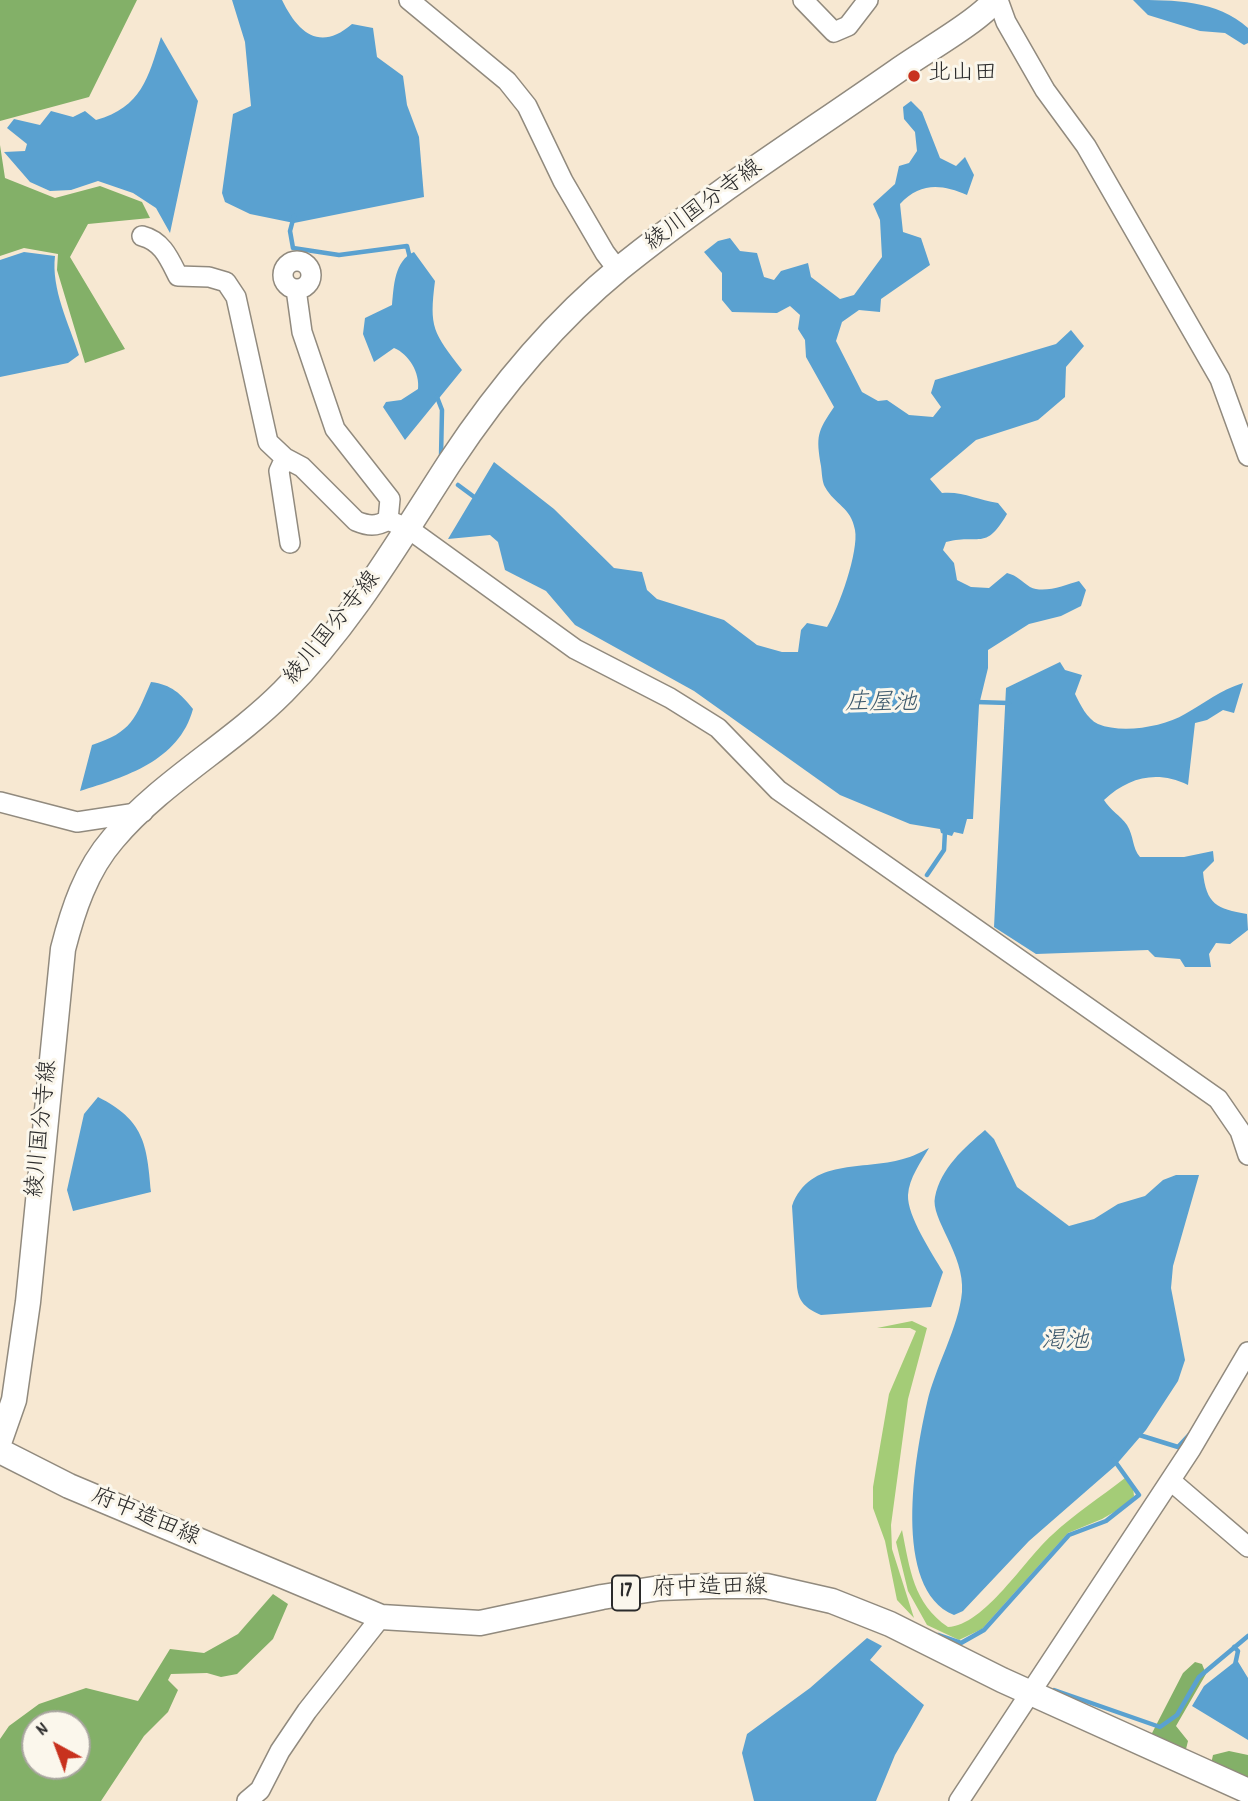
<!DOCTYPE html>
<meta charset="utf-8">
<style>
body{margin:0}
#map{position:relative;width:1248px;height:1801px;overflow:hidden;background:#f7e8d2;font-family:Dekko,sans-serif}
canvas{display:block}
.north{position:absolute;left:21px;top:1710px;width:70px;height:70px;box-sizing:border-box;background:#fbf7ec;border:2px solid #a8a59f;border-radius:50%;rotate:319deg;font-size:19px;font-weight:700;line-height:28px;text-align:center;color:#2b2b2b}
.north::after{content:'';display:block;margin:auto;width:24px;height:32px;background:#c8321e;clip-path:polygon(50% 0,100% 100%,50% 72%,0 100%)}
</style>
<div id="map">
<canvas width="1248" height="1801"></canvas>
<div class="north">N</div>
</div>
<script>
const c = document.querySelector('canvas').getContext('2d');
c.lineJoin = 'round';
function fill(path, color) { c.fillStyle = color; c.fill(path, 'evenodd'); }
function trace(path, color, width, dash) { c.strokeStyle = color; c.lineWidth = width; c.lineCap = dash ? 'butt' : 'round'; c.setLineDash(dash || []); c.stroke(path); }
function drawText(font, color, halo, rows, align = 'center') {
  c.font = font + ' Dekko,"Klee One",sans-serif'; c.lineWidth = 6; c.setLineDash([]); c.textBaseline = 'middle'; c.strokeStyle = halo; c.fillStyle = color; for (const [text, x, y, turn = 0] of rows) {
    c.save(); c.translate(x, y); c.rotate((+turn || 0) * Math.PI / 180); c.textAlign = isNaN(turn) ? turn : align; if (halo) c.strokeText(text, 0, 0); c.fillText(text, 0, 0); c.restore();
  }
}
fill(new Path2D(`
 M912,1321L927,1328L908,1399L891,1525L892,1549L914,1618L897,1600L885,1541L873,1508V1487L889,1394L916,1331L910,1328H877Z
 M1125,1478L1133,1487L1134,1496L1128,1504L1102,1519L1068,1533L982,1629L959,1640L927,1625L908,1591L896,1542L902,1530C910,1569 913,1603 948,1627C984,1626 1025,1559 1052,1535C1074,1514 1101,1497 1125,1478Z`), '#a4cc77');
fill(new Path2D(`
 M0,0H137L89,97L0,121Z
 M0,145L5,178L55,198L100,186L142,202L150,218L88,224L70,257L125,349L85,363L57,270L58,254L24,248L0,256Z
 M273,1594L288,1604L273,1639L237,1674L221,1677L207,1673L171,1674L168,1680L178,1690L168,1712L144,1736L101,1801H0V1739L9,1726L39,1704L86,1688L138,1701L170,1649L204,1653L238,1634ZM35,1724H77V1766H35Z
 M1195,1662L1202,1664L1206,1674L1176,1726L1188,1741L1185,1753L1150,1737L1183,1673Z
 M1229,1751L1248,1755V1779L1211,1764L1213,1755Z`), '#83b068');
fill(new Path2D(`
 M232,0H282C298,33 320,52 352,24L373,28L377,57L403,76L407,105L419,137L424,197L294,223L250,214L225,202L222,193L233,114L251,106L245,42Z
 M1133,0C1174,0 1217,0 1248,28V43L1244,45L1225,33L1200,31L1148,15Z
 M161,37L198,101L170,233L156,208L133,193L98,181L71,190L50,191L30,182L4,152L25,151L27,144L7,128L14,119L40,125L51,111L73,117L85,111L96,120C142,107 148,78 161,37Z
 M911,101L922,112L940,158L956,166L965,157L974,175L967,195C942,184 920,182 900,204L903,232L921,238L930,265L881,299L880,312L859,310L842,322L836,341L862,392L878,401L887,400L909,415L933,417L941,407L931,393L935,380L1056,344L1071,330L1084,346L1066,367L1065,397L1038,420L976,440L930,479L942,493C963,491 977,500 998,503L1007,514C985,552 980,533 946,542L943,550L954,563L957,580L971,587L989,588L1007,573C1018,576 1021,581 1030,587C1044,594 1065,585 1079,581L1086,590L1081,606L1061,616L1029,624L988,650V668L979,705L973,819H967L963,834L954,832L952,836L941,833L940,829L910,824L840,795L694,691L575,625L546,591L505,570L498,542L490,535L448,539L494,462L554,509L614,568L642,572L647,590L657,599L724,620L757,645L782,652H798L801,630L807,623L827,627C839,608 859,551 855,530C851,507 835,505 825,487C822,482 822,473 821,466C816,436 817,432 834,407L806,357L805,340L798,329L800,315L790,306L777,313L732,312L722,300V273L704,252L718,241L730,238L740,251L757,253L764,277L774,280L781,271L808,263L811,277L840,299L854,295L882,257L880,220L873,204L895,184L899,166L909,163L917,151L915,132L904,119L903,107Z
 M24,252L55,256C51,289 69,324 79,355L68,363L0,377V260Z
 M414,252L435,281C429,328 433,332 462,370L405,440L383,407L386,402L401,400L418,389C420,373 409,354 394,348L374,362L363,334L365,318L392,305C394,286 394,261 414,252Z
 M1060,662L1065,670L1082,675L1075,694C1080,704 1087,719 1098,724C1122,734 1163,727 1185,714C1205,703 1220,690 1243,683L1234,713L1223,710L1207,720L1195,723L1188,785C1157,770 1129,777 1104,800C1110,810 1121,816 1127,825C1134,836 1132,848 1140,857H1184L1213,851L1214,861L1203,872C1206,904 1217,909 1247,914L1248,930L1230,944L1216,943L1209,954L1211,967H1185L1180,959L1155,957L1148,950L1036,954L994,927L1006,688Z
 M151,682C172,685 180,693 193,709C179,761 125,777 80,791L92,745C132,732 135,719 151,682Z
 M98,1097C144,1120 147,1144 151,1192L73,1211L67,1190L84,1114Z
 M985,1130L994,1139L1017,1187L1069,1226L1094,1219L1118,1204L1145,1196L1163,1180L1176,1175H1199L1173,1266L1171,1288L1185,1360L1178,1381L1146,1430L1115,1466L1029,1541L963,1611L954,1615C891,1589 915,1455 927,1403C935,1367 959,1327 962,1292C965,1255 930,1218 935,1197C941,1168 964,1148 985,1130Z
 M929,1148C921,1162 909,1178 908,1195C907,1216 932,1253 943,1272L931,1307L821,1315C806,1308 799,1303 797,1287L792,1206C810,1157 863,1171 903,1159C912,1157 921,1152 929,1148Z
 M867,1638L882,1646L870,1660L924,1705L895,1755L876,1801H754L742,1753L747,1734L810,1688Z
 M1237,1660L1248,1678V1740L1192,1706L1204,1686Z`), '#5aa1d0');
trace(new Path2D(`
 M294,216L290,231L293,248L339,255L407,246L410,258
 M437,397L442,410L441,457
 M458,485L477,499
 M976,702L1009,703
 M927,875L944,850L945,831
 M1136,1434L1178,1447L1190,1434
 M938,1635L961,1643L984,1630L1069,1535L1106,1521L1139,1495L1114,1460
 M1234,1647L1238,1651L1235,1665
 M1054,1690L1160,1727L1177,1715L1199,1677L1248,1636`), '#5aa1d0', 4.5);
const minor = new Path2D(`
 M409,0L507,81L527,106L563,181L605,253L618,270
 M803,0L834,32L848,26L868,0
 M998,0L1006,22L1045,90L1086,146L1220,379L1248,456
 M142,236C162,241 169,258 178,276L209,277L226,282L236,297L268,442L285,458L302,467L356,521C368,526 376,527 388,520L409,529L575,649L670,698L718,728L778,790L1218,1099L1240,1131L1248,1155
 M283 275a14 14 0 1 1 28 0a14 14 0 1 1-28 0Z
 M296,289L302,332L335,429L390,499L388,520
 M285,458L279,471L290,543
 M0,802L77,822L143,812
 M1171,1481L1248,1547
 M247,1801L260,1790L280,1751L307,1711L381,1617
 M959,1801L1191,1449L1248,1352`);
const major = new Path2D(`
 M0,1440L14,1400L28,1302L63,949C73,910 86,870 113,839C161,782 230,745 283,692C351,624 398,542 450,462C497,391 554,322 620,268C708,197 804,136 897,71C922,53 979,21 995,0
 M0,1451L69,1486L381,1617L480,1623L602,1597L660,1588L712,1586H766L832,1601L890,1624L1002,1680L1248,1791`);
trace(minor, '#918a7e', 22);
trace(major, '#918a7e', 27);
trace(minor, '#fff', 19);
trace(major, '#fff', 24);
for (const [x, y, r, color] of [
 [914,76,7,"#c8321e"]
]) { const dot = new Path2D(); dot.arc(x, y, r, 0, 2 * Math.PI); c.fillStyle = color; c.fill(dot); trace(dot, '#fbf7ec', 2.5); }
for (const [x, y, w] of [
 [626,1593,28]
]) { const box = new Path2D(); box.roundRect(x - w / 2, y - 17.5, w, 35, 5); c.fillStyle = '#fbf7ec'; c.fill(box); trace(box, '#2b2b2b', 2); }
drawText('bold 21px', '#2b2b2b', null, [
 ["17",626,1593]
]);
drawText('23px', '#2b2b2b', '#fbf7ec', [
 ["北山田",928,76]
], 'left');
drawText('23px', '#2b2b2b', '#fbf7ec', [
 ["綾川国分寺線",705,207,-36],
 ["綾川国分寺線",334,629,-51],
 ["綾川国分寺線",44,1129,-84],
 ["府中造田線",145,1519,23],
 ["府中造田線",710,1590,-1]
]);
drawText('italic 24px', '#3e5a6d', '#fbf7ec', [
 ["庄屋池",881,706],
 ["渇池",1065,1344]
]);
</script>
